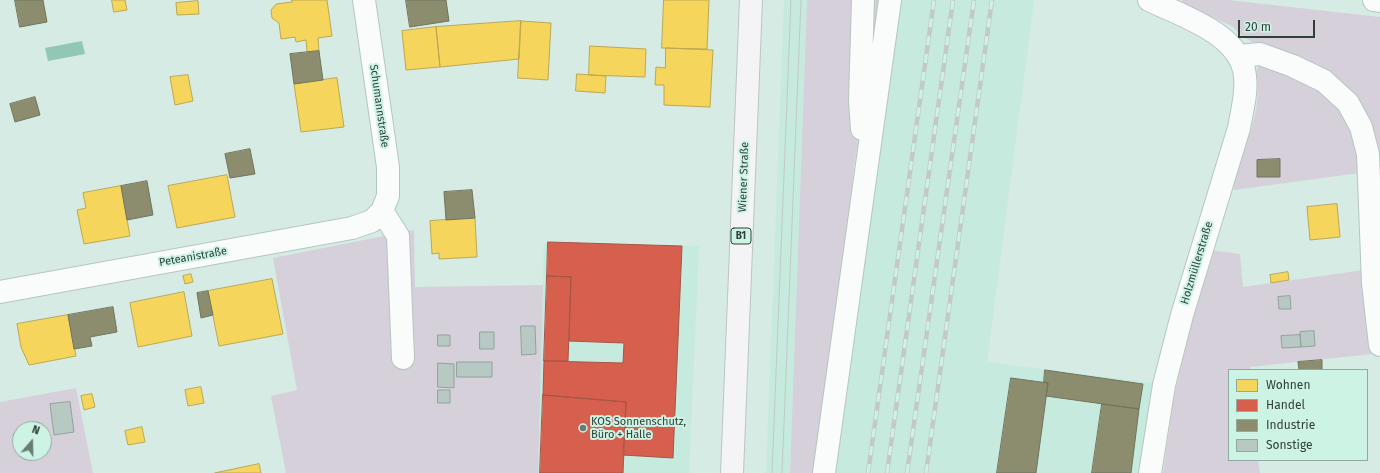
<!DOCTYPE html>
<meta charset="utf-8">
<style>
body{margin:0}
#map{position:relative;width:1380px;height:473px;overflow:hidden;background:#d5ebe3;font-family:"Fira Sans",sans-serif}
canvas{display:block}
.legend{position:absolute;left:1228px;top:369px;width:140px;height:92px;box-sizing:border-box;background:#cdf3e5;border:1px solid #8faba1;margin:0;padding:5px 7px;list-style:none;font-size:12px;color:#313f3a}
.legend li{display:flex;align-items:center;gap:8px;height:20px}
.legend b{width:20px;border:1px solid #8faba1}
.north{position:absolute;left:12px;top:421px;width:40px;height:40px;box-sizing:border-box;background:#cdf3e5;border:1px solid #8faba1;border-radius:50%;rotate:20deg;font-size:11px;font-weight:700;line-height:16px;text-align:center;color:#313f3a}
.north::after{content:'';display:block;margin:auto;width:14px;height:18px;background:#6a7b75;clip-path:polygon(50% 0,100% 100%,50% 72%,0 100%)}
.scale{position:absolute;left:1238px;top:20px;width:77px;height:18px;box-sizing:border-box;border:2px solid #313f3a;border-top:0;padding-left:5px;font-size:12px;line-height:14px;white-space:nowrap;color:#313f3a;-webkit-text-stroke:3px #cdf3e5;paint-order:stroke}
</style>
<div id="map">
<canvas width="1380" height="473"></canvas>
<ul class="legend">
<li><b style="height:11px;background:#f6d55c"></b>Wohnen</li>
<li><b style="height:11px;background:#d6604d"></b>Handel</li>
<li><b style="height:11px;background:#8c8c6e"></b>Industrie</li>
<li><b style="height:11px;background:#b8c9c3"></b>Sonstige</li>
</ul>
<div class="north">N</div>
<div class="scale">20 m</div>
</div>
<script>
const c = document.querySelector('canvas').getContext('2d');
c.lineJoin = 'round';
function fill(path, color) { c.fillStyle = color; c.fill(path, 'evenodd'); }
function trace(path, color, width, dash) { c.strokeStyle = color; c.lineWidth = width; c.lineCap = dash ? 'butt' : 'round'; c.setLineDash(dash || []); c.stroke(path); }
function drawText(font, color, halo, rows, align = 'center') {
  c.font = font + ' "Fira Sans",sans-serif'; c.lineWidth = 4; c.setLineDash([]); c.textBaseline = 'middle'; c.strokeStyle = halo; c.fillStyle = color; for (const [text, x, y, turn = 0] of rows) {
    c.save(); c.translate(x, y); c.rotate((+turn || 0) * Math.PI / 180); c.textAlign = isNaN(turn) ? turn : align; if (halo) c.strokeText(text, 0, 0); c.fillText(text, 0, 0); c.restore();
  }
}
fill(new Path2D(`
 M784,0H807L790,473H766Z
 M883,0H1034L987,362L1153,383L1140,473H817L841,303L854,165Z
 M544,243L699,246L689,473H538Z`), '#c7eade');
fill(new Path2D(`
 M807,0H883L854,165L841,303L817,473H790Z
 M1182,0H1228L1380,17V173L1376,149L1365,112L1241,35L1232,26L1183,4Z
 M1270,63L1330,94L1357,137L1359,173L1234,190C1234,166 1247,145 1253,122C1258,105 1259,88 1256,71L1260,64Z
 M414,230L415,287L543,285L538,473H286L271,396L297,390L273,258Z
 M1209,250L1240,254L1243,287L1364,270L1372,354L1250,367V370H1229V460H1258L1260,473H1163L1174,396Z
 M76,388L93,473H0V402ZM20,429H44V453H20Z`), '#d6d0da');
fill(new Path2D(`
 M82,41L85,54L48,61L45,48Z`), '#92c6b5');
const homes = new Path2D(`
 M112,0H125L127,10L114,12Z
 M292,0H327L332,36L318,38L319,51L307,52L306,40L296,42L295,37L281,39L279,23L272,18L271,10L276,4L292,2Z
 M664,0H709L707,49L662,48Z
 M198,1L199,14L177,15L176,3Z
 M521,21L551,23L548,80L518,78Z
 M521,21L519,59L440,67L436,27Z
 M436,27L440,67L406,70L402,31Z
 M590,46L646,49L645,77L589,75Z
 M666,48L713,50L710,107L664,105V85H655L656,67L665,68Z
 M577,74L606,76L605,93L576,91Z
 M188,75L193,101L175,105L170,77Z
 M337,78L344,127L301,132L294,84Z
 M227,175L235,217L177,228L168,186Z
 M121,186L130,236L84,244L77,210L86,208L83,193Z
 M1337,204L1340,237L1310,240L1307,207Z
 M475,218L477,257L439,259V253L432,254L430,221Z
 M1288,272L1289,280L1271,283L1270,275Z
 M191,274L193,282L185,284L183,276Z
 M272,279L283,334L219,346L208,291Z
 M184,292L192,336L138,347L130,303Z
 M68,315L76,356L29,365L21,347L17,324Z
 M201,387L204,403L188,406L185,390Z
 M92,394L95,407L84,410L81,396Z
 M142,427L145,442L128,445L125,431Z
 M259,464L261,473H215Z`);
fill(homes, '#f6d55c');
trace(homes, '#bba852', 1);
const shops = new Path2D(`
 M548,242L682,246L673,458L623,455L626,402L543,395L544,361L623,363L624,343L569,341L571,277L547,276Z
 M547,276L571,277L568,361H544Z
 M543,395L626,402L623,473H540Z`);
fill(shops, '#d6604d');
trace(shops, '#a45647', 1);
const industry = new Path2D(`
 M15,0H43L47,22L20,27Z
 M406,0H446L449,21L410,27Z
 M319,51L323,80L294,84L290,54Z
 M35,97L40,115L15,122L10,104Z
 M250,149L255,174L230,178L225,154Z
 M1280,159V177H1257V160Z
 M147,181L153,215L127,220L121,186Z
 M472,190L475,218L446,220L444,192Z
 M208,291L213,315L201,318L197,293Z
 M113,307L117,332L90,337L92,346L74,349L68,315Z
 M1322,360V370H1299L1298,362Z
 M1045,370L1143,384L1139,409L1046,396L1048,383L1044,382Z
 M1011,378L1048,383L1036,473H997Z
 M1102,404L1139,409L1131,473H1092Z`);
fill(industry, '#8c8c6e');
trace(industry, '#71755e', 1);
const building = new Path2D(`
 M1290,296L1291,309H1279L1278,297Z
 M521,326H535L536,354L522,355Z
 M1314,331L1315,346L1301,347L1300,332Z
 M480,332H494V349H480Z
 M438,335H450V346H438Z
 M1300,335L1301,347L1282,348L1281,336Z
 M457,362H492V377H457Z
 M438,363L454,364V388L438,387Z
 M438,390H450V403H438Z
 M70,402L74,432L54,435L50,404Z`);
fill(building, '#b8c9c3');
trace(building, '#92a29d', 1);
const minor = new Path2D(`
 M1149,0C1182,16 1241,34 1245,76C1247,94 1242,111 1239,128L1182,315L1164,385L1150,473
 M1374,0L1380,1
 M1239,56L1260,54L1293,66L1324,81L1348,103L1361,127L1368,154L1373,283L1380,345
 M862,129L860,101L863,0
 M382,211L398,236L403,358
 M0,292L352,228L372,221L382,211L388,196V167L364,0
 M824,473L890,0`);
const major = new Path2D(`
 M732,473L751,0`);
trace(minor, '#b5c6c0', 24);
trace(major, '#bbc6c2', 24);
trace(minor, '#f9fcfb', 22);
trace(major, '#f4f3f6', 22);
trace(new Path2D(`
 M772,473L791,0
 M782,473L801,0`), '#c3c9c7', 1);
const rail = new Path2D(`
 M868,473L934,0
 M887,473L953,0
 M907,473L974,0
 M926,473L992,0`);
trace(rail, '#c3c9c7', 4.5);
trace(rail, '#cdf3e5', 3, [9]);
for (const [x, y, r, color] of [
 [583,428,4,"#6a7b75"]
]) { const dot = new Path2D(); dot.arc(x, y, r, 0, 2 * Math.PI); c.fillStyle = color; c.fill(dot); trace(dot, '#cdf3e5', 1.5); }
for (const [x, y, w] of [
 [741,236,20]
]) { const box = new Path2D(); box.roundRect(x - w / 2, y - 8, w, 16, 3); c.fillStyle = '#cdf3e5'; c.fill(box); trace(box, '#313f3a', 1); }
drawText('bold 10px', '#313f3a', null, [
 ["B1",741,236]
]);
drawText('11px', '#313f3a', '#cdf3e5', [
 ["Schumannstraße",379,106,82],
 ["Wiener Straße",744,177,-88],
 ["Peteanistraße",193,257,-10],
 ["Holzmüllerstraße",1197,263,-73]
]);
drawText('11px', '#313f3a', '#cdf3e5', [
 ["KOS Sonnenschutz,",591,422],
 ["Büro + Halle",591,435]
], 'left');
</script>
